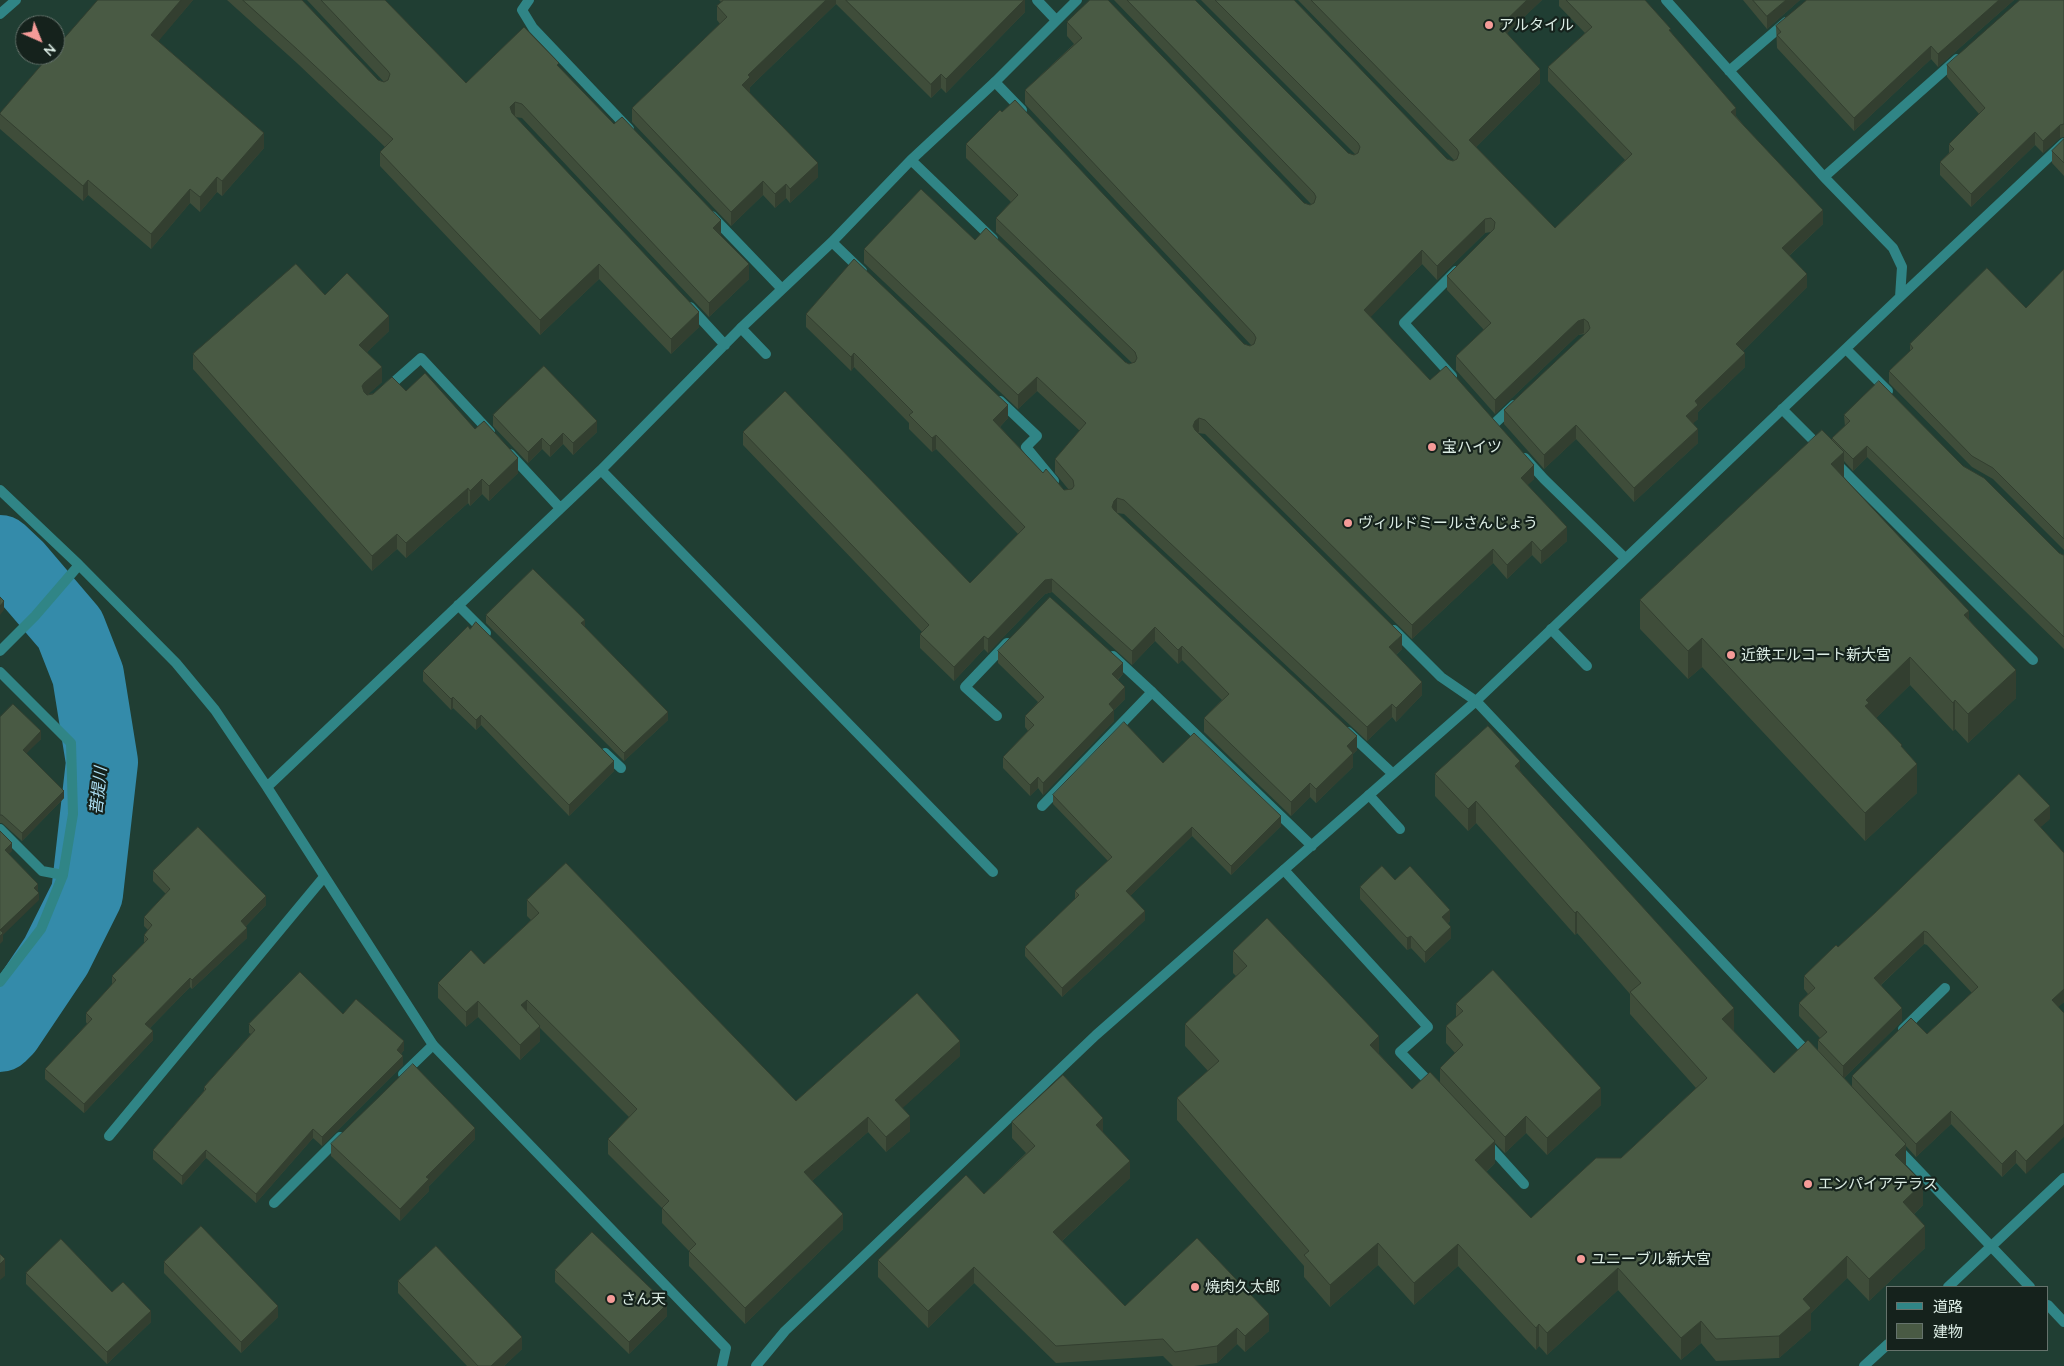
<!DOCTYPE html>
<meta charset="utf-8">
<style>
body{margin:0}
#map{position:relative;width:2064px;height:1366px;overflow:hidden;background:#203e33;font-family:Quicksand,"Noto Sans JP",sans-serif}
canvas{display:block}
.legend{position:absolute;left:1886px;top:1286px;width:162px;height:65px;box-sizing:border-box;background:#15221c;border:1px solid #65736c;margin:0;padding:6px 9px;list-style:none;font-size:15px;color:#dcede5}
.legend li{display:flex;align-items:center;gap:10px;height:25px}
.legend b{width:25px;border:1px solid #65736c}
.north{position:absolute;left:15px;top:15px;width:50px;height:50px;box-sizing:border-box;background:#15221c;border:1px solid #65736c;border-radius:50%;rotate:136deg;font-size:14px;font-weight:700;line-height:20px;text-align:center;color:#dcede5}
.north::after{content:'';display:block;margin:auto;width:18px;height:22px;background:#f59b98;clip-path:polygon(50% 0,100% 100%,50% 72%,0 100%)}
</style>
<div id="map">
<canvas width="2064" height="1366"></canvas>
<ul class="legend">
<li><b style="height:6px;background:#308586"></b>道路</li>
<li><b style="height:14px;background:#495a44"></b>建物</li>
</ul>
<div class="north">N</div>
</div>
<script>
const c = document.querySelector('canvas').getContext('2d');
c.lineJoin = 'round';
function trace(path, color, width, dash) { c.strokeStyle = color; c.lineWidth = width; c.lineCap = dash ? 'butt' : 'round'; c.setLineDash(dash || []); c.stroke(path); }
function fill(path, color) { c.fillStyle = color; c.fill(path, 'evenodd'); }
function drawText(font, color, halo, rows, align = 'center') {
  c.font = font + ' Quicksand,"Noto Sans JP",sans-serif'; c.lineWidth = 4.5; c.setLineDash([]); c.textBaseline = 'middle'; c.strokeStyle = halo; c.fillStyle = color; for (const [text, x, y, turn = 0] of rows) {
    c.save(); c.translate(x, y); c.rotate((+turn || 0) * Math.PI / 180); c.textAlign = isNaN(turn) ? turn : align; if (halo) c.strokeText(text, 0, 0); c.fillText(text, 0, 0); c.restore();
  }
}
trace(new Path2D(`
 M0,551L18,568L70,629L88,675L102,762L87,894L56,956L7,1029L0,1036`), '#348baa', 72);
trace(new Path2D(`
 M995,82L1022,110
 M741,328L766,354
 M1782,409L1822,449
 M1834,461L2033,660
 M1551,629L1587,666
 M1394,630L1441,677L1476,701
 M997,716L965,687L1007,643
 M1369,795L1400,829
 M1042,806L1152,692L1113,656
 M1284,870L1428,1027L1400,1052L1433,1086
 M403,1074L433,1045
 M1486,1142L1524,1184
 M274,1203L340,1137`), '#308586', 10);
trace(new Path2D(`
 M529,0L522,10L533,28L629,129
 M1037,0L1056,20
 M1666,0L1824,177L1893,248L1902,267L1900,297
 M1729,71L1786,22
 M911,160L993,239
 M1824,177L1957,59
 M712,216L782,289
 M832,242L862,271
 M690,307L725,345
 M1846,349L1888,391
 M1452,376L1404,323L1456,271
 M386,389L421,358L490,432
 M1000,401L1037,436L1026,447L1054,481
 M1495,423L1514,405
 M510,454L560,508
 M1525,458L1544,479L1625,558
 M601,470L993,872
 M0,490L79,565L176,663L215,710L267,787L433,1045L726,1348L722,1366
 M458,605L486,633
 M0,651L35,616L79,565
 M0,672L71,743L73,814L63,875L41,929L0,982
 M1152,692L1312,846
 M1476,701L1810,1055
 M1348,732L1393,774
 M605,753L621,768
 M267,787L601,470L741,328L832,242L911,160L995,82L1077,0
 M0,829L42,871L63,875
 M1903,1029L1945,988
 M109,1136L324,877
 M1897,1148L2030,1287
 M1948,1287L2064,1178
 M2048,1305L2064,1322
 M756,1366L785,1331L1096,1035L1476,701L1900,297L2064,143
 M1864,1366L1888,1344`), '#308586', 10);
trace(new Path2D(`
 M0,14L16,0`), '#308586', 10);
fill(new Path2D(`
 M98,0H193L158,41L264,148L222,196L217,192L200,212L190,203L151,249L88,195L83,201L0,129V113Z
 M227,0H302L378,80L384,82L307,0H385L466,83L559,67L721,235V236L749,279L709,317L522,118L515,117L699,327L671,354L599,279L540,335L380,166V152L385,147L298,64Z
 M719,0H1025V12L946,93L941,88L931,98L836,4L750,87V91L749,92L818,177L790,203L786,198L775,208L763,195L731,226L632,122V108L720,24L717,20V6L721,2Z
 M1114,0H1195L1348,153L1354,155L1355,154L1201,0H1294L1447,159L1453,161L1454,160L1298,0H1542L1507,33L1540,83L1476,147L1555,228L1625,160L1548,81V67L1585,33L1559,6V0H1645L1671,33L1736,116L1823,224L1789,256L1807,287L1743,351L1745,367L1698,412V419L1693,423L1698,443L1634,502L1576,439L1544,469L1504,424V410L1585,334L1578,335L1495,414L1456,370V356L1484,330L1447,290V276L1491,232L1485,233L1437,280L1422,264L1370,317L1430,380L1534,479L1527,485L1567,541L1541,564L1532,555L1507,579L1493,563L1412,639L1205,434L1198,433L1402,649L1396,655L1422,695L1396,722L1392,717L1367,741L1124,514L1117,513L1357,750L1353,754V767L1316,803L1310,797L1291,816L1204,732V718L1222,700L1182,660L1178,664L1155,641L1132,665L1052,592L1045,594L988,653L984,649L954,681L920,648V634L922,632L743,445V432L970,583L1018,534L936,449L932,452L909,429V423L854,367L851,371L806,327V314L1008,418L1000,427L1043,473L1064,490H1069L1055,473V459L1080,431L1037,391L1018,409L864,263V249L975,240L1125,362L1129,364L1132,363L996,232V218L1011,202L966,158V144L1244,344L1250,346L1251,345L1025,104V90L1074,44L1067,36V22L1304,203L1310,205L1311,204Z
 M1743,0H1800L1767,29Z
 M1807,0H2014L1938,67L1931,59L1854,131L1777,48L1776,26Z
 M2064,0V137L2060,138L2043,153L2035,145L1971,207L1940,175V162L1949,153V144L1979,114L1947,77V65Z
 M2064,139V176L2052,163V151Z
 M2064,269V550L1993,479L1972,467L1889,383V371L1910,351V344L2026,308Z
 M389,331L367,352L382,382L368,394L406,391L475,429L518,473L489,501L482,494L470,506L468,503L406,558L397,549L372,571L193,369V354Z
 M493,415L597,432L573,455L563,444L550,457L542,449L528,463L493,426Z
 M1844,415L1963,466L2059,553L2063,555H2064V649L1867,457L1853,471L1844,461V477L1969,619L2016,698L1968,743L1955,729L1953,731L1910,685L1876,718L1902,748L1917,793L1865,841L1702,667L1688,679L1640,629V600L1832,440V438L1845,427Z
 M486,615L585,627L668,720L624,761L486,623Z
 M998,651L1123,674L1118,680L1125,699L1114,710V721L1043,795L1038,788L1030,796L1003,768V757L1028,731L1025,727V716L1038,702L998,663Z
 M423,671L614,771L569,816L481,725L476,730L453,708L451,710L423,681Z
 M0,717L41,739L26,753L64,798L22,841L2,823H0Z
 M1163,763L1281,826L1231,875L1192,836L1130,896L1145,920L1062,997L1025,956V947L1075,899V891L1108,861L1053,804V795Z
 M1520,771L1734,1030L1733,1031L1774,1073L1818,1051V1040L1820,1038L1799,1016V1003L1808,994L1804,989V976L1838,947L2050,819L2040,827L2064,853V1002L2058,1007L2026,1174L2016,1163L2002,1177L1951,1124L1916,1157L1906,1146V1166L1923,1205L1914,1214L1925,1248L1869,1301L1847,1278L1811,1313V1330L1779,1358L1716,1361L1701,1343L1681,1360L1618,1290L1547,1355L1539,1346L1536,1350L1458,1266L1414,1305L1378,1265L1330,1307L1304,1277V1266L1177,1120V1098L1208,1071L1185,1046V1024L1236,976L1233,973V951L1379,1054L1412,1089L1440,1082V1068L1455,1053L1446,1043V1026L1456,1017V1004L1601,1105L1547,1155L1526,1133L1505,1153L1495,1143V1163L1486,1172L1531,1218L1621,1158L1696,1088L1630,1014V994L1577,933L1575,935L1476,823L1468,831L1435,796V774ZM1924,944L1927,945L1972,993L1927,1034L1852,1076V1087L1844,1078L1902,1021L1881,985Z
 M153,871L266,905L246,926L247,938L192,989L190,987L150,1028L153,1040L84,1113L45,1079V1069L87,1024L86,1022V1013L112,985V976L144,944V935L148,930L144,926V917L166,894L153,881Z
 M1395,880L1450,921L1448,923L1451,938L1425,963L1411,948L1407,950L1360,899V887Z
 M527,900L796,1101L960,1056L902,1108L910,1131L886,1152L868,1132L812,1181L843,1229L745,1324L689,1266V1251L662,1223V1208L608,1154V1139L629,1117L540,1028V1041L520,1060L478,1017L466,1027L438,998V983L484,964L531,920L527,916Z
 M343,1014L404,1050L401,1054L403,1065L322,1146L313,1138L256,1203L206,1158L182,1185L153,1159V1150L204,1091V1087L251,1034L249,1033V1024Z
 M1012,1122L1103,1133L1130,1178L1062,1241L1125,1306L1269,1331L1245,1352L1237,1344L1217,1363L1194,1366H1173L1163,1356L1056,1363L974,1283L928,1328L878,1277V1260L984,1194L1026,1153L1012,1138Z
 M475,1139L429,1186V1191L400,1221L331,1156V1144Z
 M164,1262L278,1317L241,1353L164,1273Z
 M555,1270L667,1316L629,1354L555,1282Z
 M26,1273L112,1292L151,1322L107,1364L26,1284Z
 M398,1281L522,1349L504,1366H467L398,1293Z`), '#3f4d3a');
fill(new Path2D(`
 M181,0H193L151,50V35Z
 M826,0H836V4L750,87V91L742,99V85L748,75Z
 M1024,0H1025V12L946,93V79Z
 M1527,0H1542L1500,40V26Z
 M1786,0H1800L1767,29V16Z
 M1999,0H2014L1938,67V54Z
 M1931,46V59L1854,131V118Z
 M1540,69V83L1469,154V140Z
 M941,74V88L931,98V84Z
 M515,102V116L510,121V107Z
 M1736,108V122L1731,112Z
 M2060,125V138L2043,153V141Z
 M2035,132V145L1971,207V194Z
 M264,133V148L222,196V181Z
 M818,163V177L790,203V189Z
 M217,177V192L200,212V197Z
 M88,180V195L83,201V186Z
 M763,181V195L731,226V212Z
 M786,184V198L775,208V194Z
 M190,189V203L151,249V234Z
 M1823,210V224L1782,262V248Z
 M1485,219V233L1437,280V266Z
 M721,220V235L713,243V228Z
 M1422,250V264L1364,324V310Z
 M599,264V279L540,335V320Z
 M749,264V279L709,317V303Z
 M1807,274V287L1736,358V344Z
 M699,312V327L671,354V339Z
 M389,316V331L359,360V345Z
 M1584,319V333L1578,335L1495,414V400L1578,321Z
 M854,353V367L851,371V357Z
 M1745,353V367L1698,412V419L1686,430V416L1695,401Z
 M382,367V382L364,398L362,386L364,383Z
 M1037,377V391L1018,409V395Z
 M1008,405V418L993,434V420Z
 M1199,418V432L1195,435L1193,426L1195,421Z
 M597,421V432L573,455V443Z
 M1576,425V439L1544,469V455Z
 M1698,429V443L1634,502V488Z
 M563,433V444L550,457V446Z
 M936,435V449L932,452V438Z
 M542,438V449L528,463V452Z
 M1867,446V457L1853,471V459Z
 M1844,452V480L1831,464Z
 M518,458V473L489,501V486Z
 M1534,465V479L1521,492V478Z
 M482,479V494L470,506V491Z
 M468,488V503L406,558V543Z
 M1117,498V512L1114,515L1112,507L1114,501Z
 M1567,527V541L1541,564V551Z
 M397,534V549L372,571V556Z
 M1532,541V555L1507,579V565Z
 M1493,549V563L1412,639V625Z
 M1052,579V592L1045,594L988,653V639L1045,580Z
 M4,601V610L0,615V606Z
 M1969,611V640L1964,615Z
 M585,620V628L581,623Z
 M1155,627V641L1132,665V651Z
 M1402,635V649L1389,661V647Z
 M984,636V649L954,681V667Z
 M1702,638V667L1688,679V651Z
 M1182,646V660L1178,664V650Z
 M1910,657V685L1869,725L1865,734L1866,700Z
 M1123,663V674L1112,685V674Z
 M2016,670V698L1968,743V714Z
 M1422,682V695L1396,722V708Z
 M1125,687V699L1114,710V721L1043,795V783L1109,704Z
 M453,697V708L451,710V699Z
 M1955,700V729L1953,731V703Z
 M1392,704V717L1367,741V727Z
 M668,712V720L624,761V753Z
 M481,715V725L476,730V720Z
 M41,731V739L23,757V750Z
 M1357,736V750L1353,754V767L1316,803V789L1347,746Z
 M614,761V771L569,816V805Z
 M1520,761V783L1515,766Z
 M1917,764V793L1865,841V813Z
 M1038,777V788L1030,796V785Z
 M1310,783V797L1291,816V802Z
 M64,791V798L22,841V833Z
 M1476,801V823L1468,831V809Z
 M2050,806V819L2034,833V820Z
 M1281,816V826L1231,875V866Z
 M1192,827V836L1126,900V891Z
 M12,843V851L5,858V850Z
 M38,884V891L34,888Z
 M39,893V900L3,935V941L0,944V930Z
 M266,896V905L241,931V921Z
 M1450,910V921L1442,929V917Z
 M1145,911V920L1062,997V988Z
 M1577,911V933L1575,935V913Z
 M1451,927V938L1425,963V952Z
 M247,928V938L192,989V980Z
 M1924,931V944L1874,991V978Z
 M1411,936V948L1407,950V938Z
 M190,978V987L145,1033V1024Z
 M2064,989V1002L2052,1013V1000Z
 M527,1000V1015L521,1005Z
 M478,1001V1017L466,1027V1012Z
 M1734,1008V1030L1722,1041V1019Z
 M1902,1008V1021L1843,1079V1066Z
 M540,1026V1041L520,1060V1045Z
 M153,1031V1040L84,1113V1104Z
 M1379,1036V1058L1370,1045Z
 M404,1041V1050L397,1059V1050Z
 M960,1041V1056L895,1115V1100Z
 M403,1056V1065L322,1146V1137Z
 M1601,1088V1105L1547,1155V1138Z
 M1951,1111V1124L1916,1157V1144Z
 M910,1116V1131L886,1152V1137Z
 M1526,1116V1133L1505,1153V1137Z
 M868,1117V1132L804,1188V1172Z
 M1103,1118V1135L1096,1125Z
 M2064,1124V1137L2026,1174V1161Z
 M475,1128V1139L429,1186V1191L400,1221V1209L426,1177Z
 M313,1129V1138L256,1203V1194Z
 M1495,1141V1163L1475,1182V1160Z
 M1906,1144V1166L1895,1155Z
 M206,1150V1158L182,1185V1176Z
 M2016,1150V1163L2002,1177V1164Z
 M1130,1161V1178L1053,1249V1232Z
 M1923,1183V1205L1903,1224V1202Z
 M843,1214V1229L745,1324V1308Z
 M1925,1226V1248L1869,1301V1279Z
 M1378,1243V1265L1330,1307V1285Z
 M1458,1244V1266L1414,1305V1283Z
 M1847,1256V1278L1811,1313V1330L1779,1358V1336L1803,1299Z
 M5,1259V1276L0,1280V1264Z
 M974,1267V1283L928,1328V1311Z
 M1618,1268V1290L1547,1355V1333Z
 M667,1304V1316L629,1354V1342Z
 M278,1306V1317L241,1353V1342Z
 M151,1311V1322L107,1364V1352Z
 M1269,1314V1331L1245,1352V1336Z
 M1701,1321V1343L1681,1360V1338Z
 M1539,1324V1346L1536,1350V1328Z
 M1237,1328V1344L1217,1363V1346Z
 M522,1337V1349L504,1366H491Z`), '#333f30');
const building = new Path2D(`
 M98,0H181L151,35L264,133L222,181L217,177L200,197L190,189L151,234L88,180L83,186L0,114V113L50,55H55V49Z
 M243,0H302L378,80L384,82L388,80L390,74L388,71L321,0H385L466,83L524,27L559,63L557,65L614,124L622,117L721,220L713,228L749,264L709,303L522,104L515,102L510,107L512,113L699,312L671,339L599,264L540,320L380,152L393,139L298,50Z
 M724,0H826L748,75L750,77L742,85L818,163L790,189L786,184L775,194L763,181L731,212L632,108L727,17L717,6Z
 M846,0H1024L946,79L941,74L931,84Z
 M1090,0H1108L1304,203L1310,205L1314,203L1316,197L1314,193L1127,0H1195L1348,153L1354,155L1358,153L1360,147L1358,143L1215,0H1294L1447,159L1453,161L1457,159L1459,153L1457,149L1311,0H1527L1500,26L1540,69L1469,140L1555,228L1632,154L1548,67L1592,27L1566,0H1645L1671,29L1669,30L1736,108L1731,112L1823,210L1782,248L1807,274L1736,344L1745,353L1695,401L1698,405L1686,416L1698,429L1634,488L1576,425L1544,455L1504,410L1588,331L1590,328L1588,322L1584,319L1578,321L1495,400L1456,356L1491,323L1447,276L1494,229L1495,222L1491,218L1485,219L1437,266L1422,250L1364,310L1430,380L1446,366L1534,465L1521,478L1567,527L1541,551L1532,541L1507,565L1493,549L1412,625L1205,420L1199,418L1195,421L1193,426L1195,430L1402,635L1389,647L1422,682L1396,708L1392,704L1367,727L1124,500L1117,498L1114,501L1112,507L1114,510L1357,736L1347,746L1353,753L1316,789L1310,783L1291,802L1204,718L1229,694L1182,646L1178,650L1155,627L1132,651L1052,579L1045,580L988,639L984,636L954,667L920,634L929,625L743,432L785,391L970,583L1025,527L936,435L932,438L909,415L913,412L854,353L851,357L806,314L854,259L1008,405L993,420L1043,473L1046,469L1064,490L1072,489L1074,486L1073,480L1055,459L1086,423L1037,377L1018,395L864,249L921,189L975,240L986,228L1125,362L1129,364L1135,362L1137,358L1135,352L996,218L1018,195L966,144L1000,110L1002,112L1015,100L1244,344L1250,346L1254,344L1256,338L1254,334L1025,90L1082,38L1067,22Z
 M1753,0H1786L1767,16Z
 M1807,0H1999L1938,54L1931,46L1854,118L1777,35L1781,32L1776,26Z
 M2020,0H2064V124L2060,125L2043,141L2035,132L1971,194L1940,162L1954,149L1949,144L1985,108L1947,65Z
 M2064,139V163L2052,151Z
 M296,264L325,295L347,273L389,316L359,345L382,367L364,383L362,386L364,392L367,395L373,394L392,377L406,391L425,373L475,429L484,421L518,458L489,486L482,479L470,491L468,488L406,543L397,534L372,556L193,354Z
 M1987,268L2026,308L2064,269V539L1993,468L1972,456L1889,371L1913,348L1910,344Z
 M544,366L597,421L573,443L563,433L550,446L542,438L528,452L493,415Z
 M1879,381L1963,466L1984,478L2059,553L2063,555H2064V637L1867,446L1853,459L1832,438L1850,421L1844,415Z
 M1822,430L1844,452L1831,464L1969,611L1964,615L2016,670L1968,714L1955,700L1953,703L1910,657L1866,700L1869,703L1865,706L1902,745L1901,746L1917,764L1865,813L1702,638L1688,651L1640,600Z
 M533,569L585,620L581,623L668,712L624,753L486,615Z
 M0,597L4,601L0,606Z
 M1050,597L1123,663L1112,674L1125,687L1109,704L1114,710L1043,783L1038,777L1030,785L1003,757L1034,725L1025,716L1044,697L998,651Z
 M476,622L614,761L569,805L481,715L476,720L453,697L451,699L423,671L468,626L470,629Z
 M13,704L41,731L23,750L64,791L22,833L2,815H0V717Z
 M1124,722L1163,763L1194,733L1281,816L1231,866L1192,827L1126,891L1145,911L1062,988L1025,947L1079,895L1075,891L1112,857L1053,795Z
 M1488,726L1520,761L1515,766L1734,1008L1722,1019L1774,1073L1808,1040L1906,1144L1895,1155L1923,1183L1903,1202L1925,1226L1869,1279L1847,1256L1803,1299L1811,1308L1779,1336L1716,1339L1701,1321L1681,1338L1618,1268L1547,1333L1539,1324L1536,1328L1458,1244L1414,1283L1378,1243L1330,1285L1304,1255L1309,1251L1177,1098L1219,1061L1185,1024L1247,966L1233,951L1267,918L1379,1036L1370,1045L1412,1089L1430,1072L1495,1141L1475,1160L1531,1218L1596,1158H1621L1707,1078L1630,992L1641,983L1577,911L1575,913L1476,801L1468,809L1435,774Z
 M2019,774L2050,806L2034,820L2064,853V989L2052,1000L2064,1013V1124L2026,1161L2016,1150L2002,1164L1951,1111L1916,1144L1852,1076L1911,1018L1927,1034L1978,987L1927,932L1924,931L1874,978L1902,1008L1843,1066L1818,1040L1827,1032L1799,1003L1815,988L1804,976L1836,945L1838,947L1876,912Z
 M198,827L266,896L241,921L247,928L192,980L190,978L145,1024L153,1031L84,1104L45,1069L92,1019L86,1013L116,980L112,976L148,939L144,935L152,925L144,917L170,889L153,871Z
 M0,831L12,843L5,850L38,884L34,888L39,893L0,930L3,933L0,936Z
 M566,863L796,1101L917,993L960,1041L895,1100L910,1116L886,1137L868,1117L804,1172L843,1214L745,1308L689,1251L696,1244L662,1208L669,1201L608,1139L637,1109L527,1000L521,1005L540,1026L520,1045L478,1001L466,1012L438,983L471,950L484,964L539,913L527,900Z
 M1382,866L1395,880L1410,866L1450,910L1442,917L1451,927L1425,952L1411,936L1407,938L1360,887Z
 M1493,970L1601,1088L1547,1138L1526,1116L1505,1137L1440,1068L1463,1045L1446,1026L1463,1011L1456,1004Z
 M300,972L343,1014L356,999L404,1041L397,1050L403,1056L322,1137L313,1129L256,1194L206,1150L182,1176L153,1150L206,1089L204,1087L255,1030L249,1024Z
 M413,1064L475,1128L426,1177L429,1179L400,1209L331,1144Z
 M1063,1075L1103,1118L1096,1125L1130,1161L1053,1232L1125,1306L1197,1238L1269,1314L1245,1336L1237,1328L1217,1346L1175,1352L1163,1339L1056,1346L974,1267L928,1311L878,1260L966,1175L984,1194L1035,1146L1012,1122Z
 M201,1226L278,1306L241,1342L164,1262Z
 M592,1232L667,1304L629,1342L555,1270Z
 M61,1239L112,1292L123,1282L151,1311L107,1352L26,1273Z
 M436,1246L522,1337L491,1366H478L398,1281Z
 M0,1254L5,1259L0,1264Z`);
fill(building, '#495a44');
trace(building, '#333f30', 1);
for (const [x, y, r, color] of [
 [1489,25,5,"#f59b98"],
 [1432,447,5,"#f59b98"],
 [1348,523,5,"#f59b98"],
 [1731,655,5,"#f59b98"],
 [1808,1184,5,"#f59b98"],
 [1581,1259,5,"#f59b98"],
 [1195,1287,5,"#f59b98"],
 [611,1299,5,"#f59b98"]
]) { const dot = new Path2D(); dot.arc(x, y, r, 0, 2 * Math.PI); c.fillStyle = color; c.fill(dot); trace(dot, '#15221c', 2); }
drawText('15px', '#dcede5', '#15221c', [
 ["アルタイル",1499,25],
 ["宝ハイツ",1442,447],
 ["ヴィルドミールさんじょう",1358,523],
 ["近鉄エルコート新大宮",1741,655],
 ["エンパイアテラス",1818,1184],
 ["ユニーブル新大宮",1591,1259],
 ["焼肉久太郎",1205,1287],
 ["さん天",621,1299]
], 'left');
drawText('italic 16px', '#aee0f5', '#15221c', [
 ["菩提川",99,791,-84]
]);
</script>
